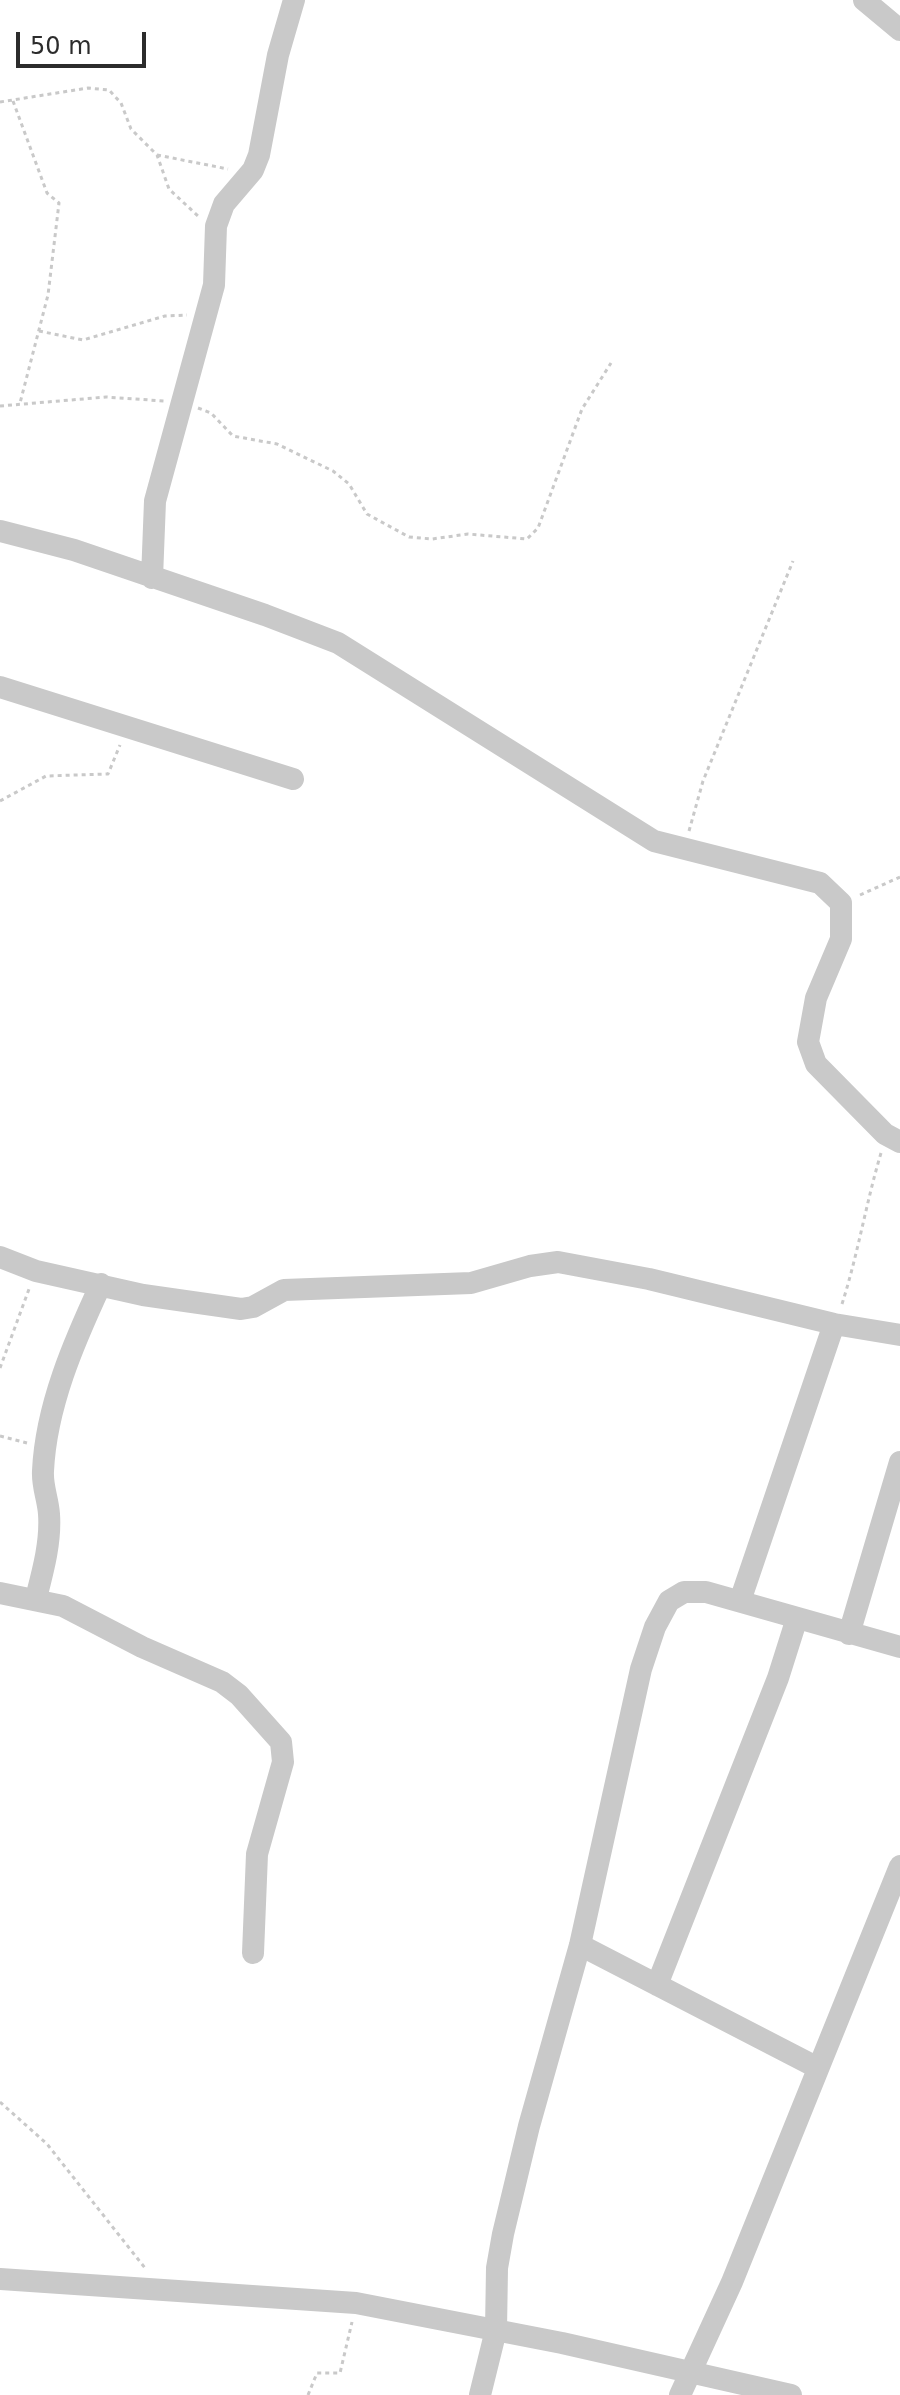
<!DOCTYPE html>
<style>
body{margin:0}
#map{position:relative;width:900px;height:2395px;overflow:hidden;background:#fff;font-family:"DejaVu Sans",sans-serif}
canvas{display:block}
.scale{position:absolute;left:16px;top:32px;width:130px;height:36px;box-sizing:border-box;border:4px solid #2c2c2c;border-top:0;padding-left:10px;font-size:24px;line-height:28px;white-space:nowrap;color:#2c2c2c;-webkit-text-stroke:6px #fff;paint-order:stroke}
</style>
<div id="map">
<canvas width="900" height="2395"></canvas>
<div class="scale">50 m</div>
</div>
<script>
const c = document.querySelector('canvas').getContext('2d');
c.lineJoin = 'round';
function trace(path, color, width, dash) { c.strokeStyle = color; c.lineWidth = width; c.lineCap = dash ? 'butt' : 'round'; c.setLineDash(dash || []); c.stroke(path); }
trace(new Path2D(`
 M13,101L47,193L59,203L48,295L20,403
 M0,102L88,88L109,90L121,103L131,129L157,155L169,189L199,217
 M157,155L228,169
 M39,331L83,340L165,316L187,315
 M0,406L106,397L164,401
 M198,408L211,413L233,436L277,444L333,471L349,484L367,514L409,537L432,539L468,534L527,539L538,528L582,409L611,363
 M0,801L46,776L108,774L120,745
 M689,831L703,781L793,561
 M860,895L900,877
 M842,1304C858,1254 866,1203 881,1153
 M0,1368L29,1289
 M0,1436L27,1443
 M0,2102L47,2144L145,2268
 M308,2395L317,2373H340L352,2322`), '#c9c9c9', 3, [4, 4]);
trace(new Path2D(`
 M864,0L900,30
 M0,531L74,550L265,615L338,643L654,841L820,883L841,903V939L816,998L808,1042L816,1064L885,1134L900,1142
 M152,578L155,501L214,285L216,226L224,204L253,170L259,155L278,55L294,0
 M0,687L293,779
 M0,1257L36,1271L143,1295L241,1309L253,1307L284,1290L471,1283L530,1266L558,1262L649,1279L834,1324L900,1335
 M0,1593L63,1606L142,1647L222,1682L239,1695L281,1742L283,1762L257,1854L253,1953
 M36,1598C43,1571 51,1542 49,1514C48,1499 42,1486 43,1471C46,1406 74,1342 101,1284
 M740,1601L834,1324
 M849,1634L900,1462
 M580,1945L818,2068
 M657,1985L778,1678L797,1618
 M0,2279L356,2303L562,2343L791,2395
 M480,2395L496,2330L497,2268L503,2234L529,2126L580,1945L641,1669L655,1627L669,1601L684,1592H706L900,1647
 M680,2395L732,2282L900,1866`), '#c9c9c9', 22);
</script>
